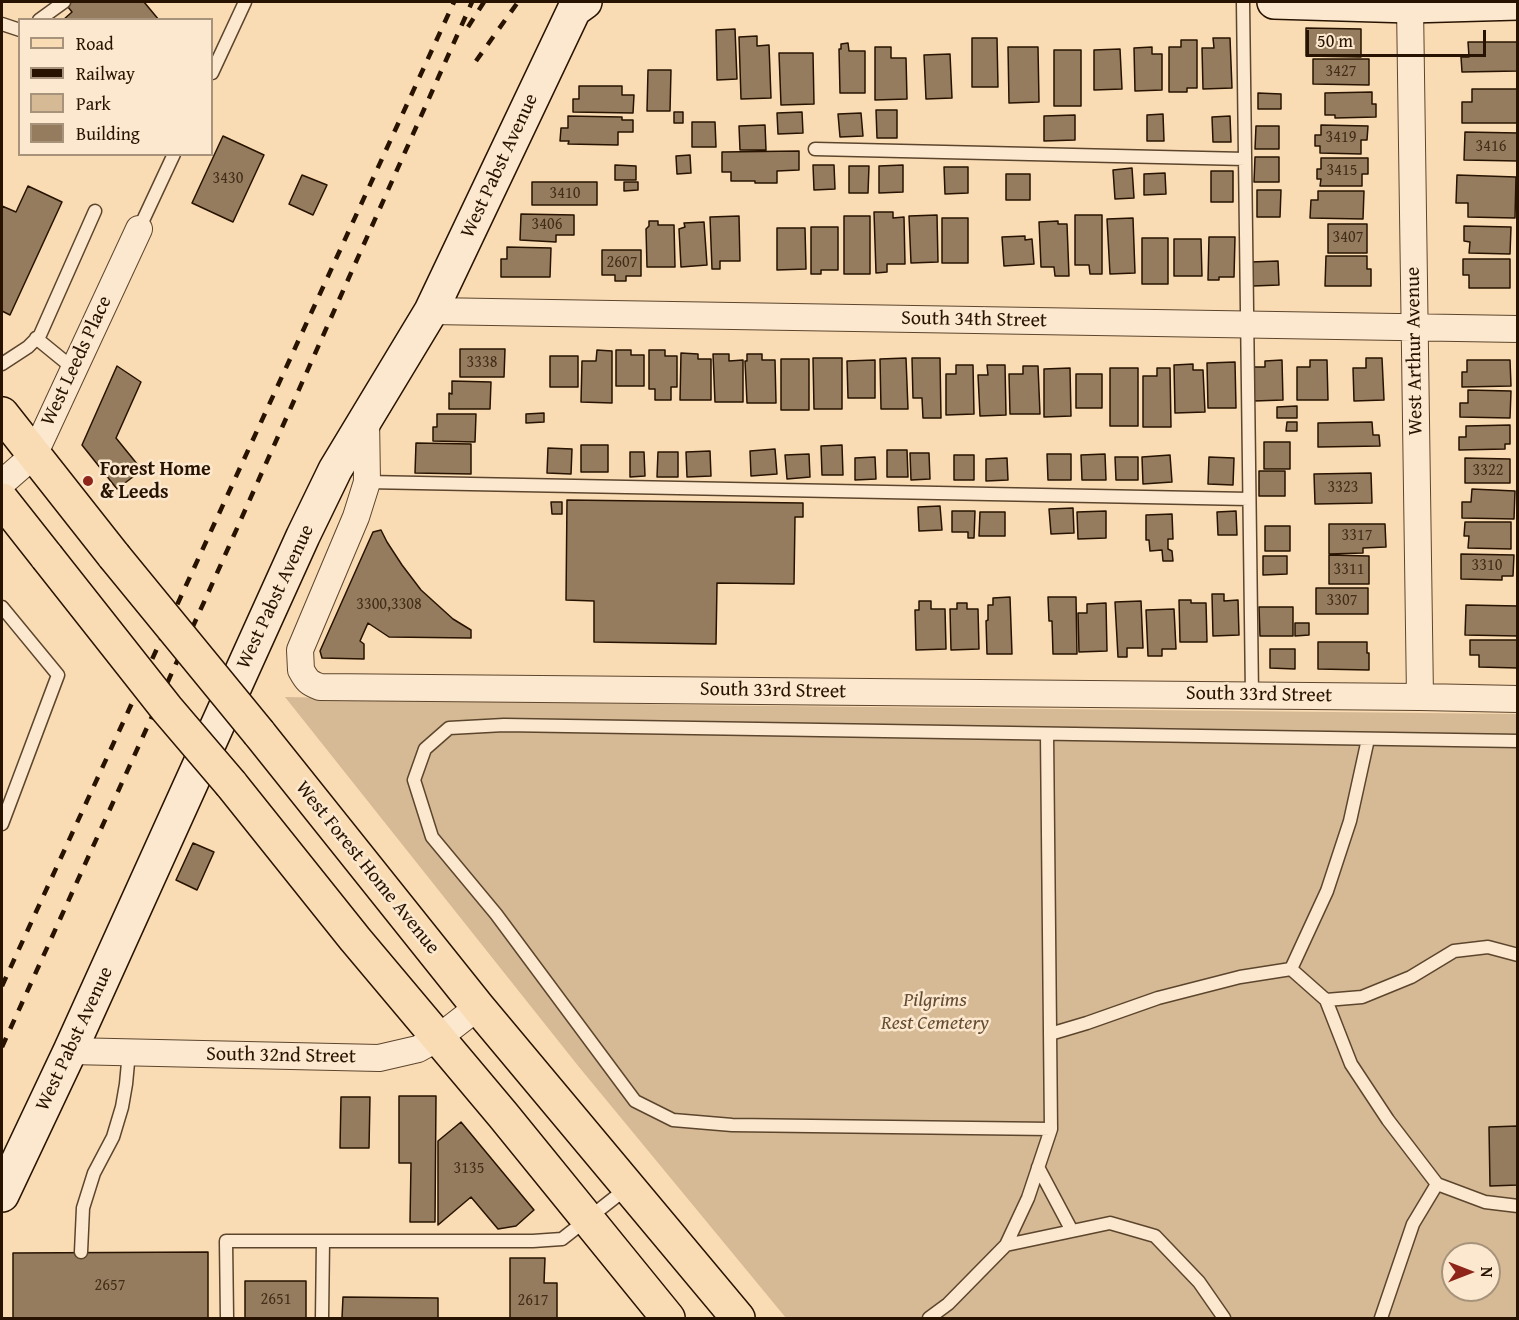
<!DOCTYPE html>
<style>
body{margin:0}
#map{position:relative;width:1519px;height:1320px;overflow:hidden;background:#fadcb4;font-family:"Gentium Book Plus",serif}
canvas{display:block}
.frame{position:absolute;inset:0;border:3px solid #271300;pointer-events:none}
.legend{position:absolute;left:18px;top:18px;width:195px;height:138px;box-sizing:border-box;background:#fce8ce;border:2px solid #a7937c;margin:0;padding:8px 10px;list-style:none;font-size:18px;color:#271300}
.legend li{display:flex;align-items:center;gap:12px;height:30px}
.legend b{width:30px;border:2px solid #a7937c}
.north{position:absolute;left:1441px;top:1242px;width:60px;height:60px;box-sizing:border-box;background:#fce8ce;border:2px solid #a7937c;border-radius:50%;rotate:90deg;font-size:16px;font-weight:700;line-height:24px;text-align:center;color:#271300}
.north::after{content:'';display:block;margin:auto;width:21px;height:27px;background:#8f2418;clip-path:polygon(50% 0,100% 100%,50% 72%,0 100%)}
.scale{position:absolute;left:1306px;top:30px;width:180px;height:27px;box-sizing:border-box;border:3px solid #271300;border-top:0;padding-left:8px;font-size:18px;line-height:21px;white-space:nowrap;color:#271300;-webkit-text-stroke:4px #fce8ce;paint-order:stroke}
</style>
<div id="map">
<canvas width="1519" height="1320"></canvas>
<div class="frame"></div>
<ul class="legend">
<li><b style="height:8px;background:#fadcb4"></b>Road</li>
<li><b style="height:8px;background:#271300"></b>Railway</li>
<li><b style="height:16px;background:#d6ba95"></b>Park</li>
<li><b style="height:16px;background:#957c5e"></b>Building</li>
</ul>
<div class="north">N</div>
<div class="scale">50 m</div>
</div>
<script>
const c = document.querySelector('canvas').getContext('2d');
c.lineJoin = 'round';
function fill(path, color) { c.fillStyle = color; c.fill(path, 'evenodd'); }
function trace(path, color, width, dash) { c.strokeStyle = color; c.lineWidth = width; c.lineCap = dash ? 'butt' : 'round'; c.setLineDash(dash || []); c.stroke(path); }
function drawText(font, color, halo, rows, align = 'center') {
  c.font = font + ' "Gentium Book Plus",serif'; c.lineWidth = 5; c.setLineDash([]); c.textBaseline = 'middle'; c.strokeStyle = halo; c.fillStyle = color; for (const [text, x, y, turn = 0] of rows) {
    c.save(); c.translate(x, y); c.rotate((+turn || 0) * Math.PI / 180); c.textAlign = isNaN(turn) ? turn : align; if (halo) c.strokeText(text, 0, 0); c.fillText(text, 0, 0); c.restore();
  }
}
fill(new Path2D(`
 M285,697L689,705L1517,714V1318H786L579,1067ZM1453,1254H1489V1290H1453Z`), '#d6ba95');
const building = new Path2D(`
 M64,2H144L159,20H63L72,12Z
 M1306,28L1361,29V57L1306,56Z
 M735,29L737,79L717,80L716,30Z
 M757,36V46L769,45L771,98L741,99L739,37Z
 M972,38H997L998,87H972Z
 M1213,38H1230L1232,88L1203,89L1202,48H1214Z
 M1181,40H1197V88H1187V92H1169V47H1181Z
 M1468,42H1518V71L1462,72L1461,57H1469Z
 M848,43L849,51H865V93H840L839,49H841V44Z
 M875,47H891V58H906L907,99L875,100Z
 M1008,47H1038L1039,102L1009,103Z
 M1152,47V54H1162V90L1135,91L1134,48Z
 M1120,49L1122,89L1094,90V50Z
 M1054,50H1081V106H1054Z
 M779,53H813L814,104L781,105Z
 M950,54L952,98L926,99L924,55Z
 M1313,59H1369V85L1313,84Z
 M648,70H671L670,111H647Z
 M579,86H622V95H634L633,113L573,112V99H579Z
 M1472,89H1518V123H1462V102H1472Z
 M1372,92V104H1376V117L1335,118V115H1325V93Z
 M1258,93L1281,94V109H1258Z
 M876,110H897V138H877Z
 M674,112H683V123H674Z
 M802,112L803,133L778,134L777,113Z
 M861,113L863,136L840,137L838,114Z
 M1163,114L1164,141H1147V115Z
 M1075,115V140L1044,141V116Z
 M568,116L622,117V120H633V132H618V145L568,144L569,141H560L561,128H568Z
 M1230,116L1231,142H1213L1212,117Z
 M692,122H715L716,147H692Z
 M765,125L766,150H740L739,126Z
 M1321,125L1368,126L1367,140H1361V154L1320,153V146H1315V135H1321Z
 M1256,126H1279V149H1255Z
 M1465,132L1518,133V161L1464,160Z
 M223,136L264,155L233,222L192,203Z
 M799,151V170L777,171V183H755V181H731V172H722V152Z
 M690,155L691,173L677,174L676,156Z
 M1255,157H1279V182H1254Z
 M1321,158H1368V174H1362V186H1320L1321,179H1317V169H1321Z
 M615,165L636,166V180H615Z
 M813,165H834L835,189L814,190Z
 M903,165V192L879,193V166Z
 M849,166H869L868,193H849Z
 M944,167H968V193L945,194Z
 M1132,168L1134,198L1115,199L1113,170Z
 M1211,171H1233V202H1211Z
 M1165,173L1166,194L1144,195V174Z
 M1006,174H1030V200H1006Z
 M302,175L327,185L313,215L289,204Z
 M1457,175L1516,177L1515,218L1468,217V203H1456Z
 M532,182H597V205H532Z
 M624,182H638V190L624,191Z
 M28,186L62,202L10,315L2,311V206L16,212Z
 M1257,190H1281L1280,217H1257Z
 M1318,191H1364L1363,219L1310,218L1311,200H1318Z
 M874,212H893V218L904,217L905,264H887V272L876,273Z
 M521,214L574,215V235H556V242L520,240Z
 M937,215L938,262L911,263L909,216Z
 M1075,215H1102V274H1090L1089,265H1075Z
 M739,216L740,261H720V269H712L710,217Z
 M844,216H870V274H844Z
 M942,218H968V263H942Z
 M1133,218L1135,273L1110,274L1107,219Z
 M649,221H658V225H674L675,267H647L646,229L649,226Z
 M1058,221V224H1067L1069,276H1055L1054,267H1041L1039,222Z
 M704,222L707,265L681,267L679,229L685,227L684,223Z
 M1328,224H1367V253H1328Z
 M1464,226L1511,227L1510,254L1469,253L1470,242L1464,241Z
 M811,227H838V270H821V274H811Z
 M777,228H805L806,269L777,270Z
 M1025,236V240L1032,239L1034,264L1004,266L1002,237Z
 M1209,237H1235L1234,277H1219V280H1208Z
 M1142,238H1168V284H1142Z
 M1174,239H1201L1202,276H1174Z
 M507,247L551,248L550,277H501V259H507Z
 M602,250H641V276H626V281H615V275H602Z
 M1326,256H1367V269H1371V286H1325Z
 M1463,259H1510V288H1469V275H1463Z
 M1278,261L1279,285L1253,286L1251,262Z
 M460,349H505L504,377H460Z
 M597,350L612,351V403L581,402L582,361H596Z
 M616,350H631V355H644V386H616Z
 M649,350H665V356H677V387H671V400H655V389H649Z
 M681,353L698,354V359H711V400H680Z
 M713,354H729V361L743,360V402H715Z
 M747,354H762V360H775L776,403H747L745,361H747Z
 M550,356H578V387H550Z
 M813,358H842V409H814Z
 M906,358L908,409H881L880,359Z
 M912,358H940L941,418H923L922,398H913Z
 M1366,358H1382L1384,400L1354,401L1353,368H1366Z
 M781,359H809V410H781Z
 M875,360V398H848L847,361Z
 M1282,360L1283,400L1254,401L1253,367H1265V361Z
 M1310,360H1327L1328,400H1297V367H1310Z
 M1467,360H1510L1511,386L1462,387V372H1467Z
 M1235,362L1236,408H1208L1207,363Z
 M1193,364V370H1203L1205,412L1175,413L1174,365Z
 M956,365H973L974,414L946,415V374H956Z
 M987,365H1005L1006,415L980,416L978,375H988Z
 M117,366L141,382L116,438L142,470L117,489L82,445Z
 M1023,366H1038L1040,414H1010L1009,374H1023Z
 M1070,368L1071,416L1044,417V369Z
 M1110,368H1138V426H1110Z
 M1157,368H1170L1171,427H1143V376H1157Z
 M1076,374H1102V408H1076Z
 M452,381L491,382L490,409H449V393L452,394Z
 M1468,390L1511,391L1510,418L1460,417V403H1468Z
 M1297,406V418H1277V407Z
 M544,413V422L526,423V414Z
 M437,414H476L475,442L433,441V427H437Z
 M1287,422H1297V431H1286Z
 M1372,422L1373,435H1379L1380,446L1318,447V423Z
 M1510,425V444H1505V449L1459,450V437H1466V426Z
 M1264,442H1290V469H1264Z
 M416,443L471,444V474L415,473Z
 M581,445H608V472H581Z
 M842,445L843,475H822L821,446Z
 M548,448L572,449L571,474L547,473Z
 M775,449L777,474L751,476L750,451Z
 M887,450H907L908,477H887Z
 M710,451L711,476L687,477L686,452Z
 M630,452H644L645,476L630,477Z
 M658,452H678V477H657Z
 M910,453H929L930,479L911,480Z
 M809,454L810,477L787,479L785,455Z
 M1047,454H1071V480H1048Z
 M1105,454L1106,480H1082L1081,455Z
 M954,455H974V480H954Z
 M1170,455L1172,482L1143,484L1142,457Z
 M875,457L876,479L855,480V458Z
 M1115,457H1138V480H1116Z
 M1209,457L1234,458L1233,485L1208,484Z
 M1007,458L1008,480L986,481V459Z
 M1465,458L1510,459V483H1465Z
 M1259,471H1285V496H1259Z
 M1371,473L1372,503L1315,504L1314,474Z
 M1472,489L1515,491L1514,519L1462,518V502H1471Z
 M567,500L803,503V517H795L794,584L717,583L716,644L594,642V601L566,600Z
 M551,502H562V514H552Z
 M940,506L942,530L919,531L918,507Z
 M1073,508L1074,533L1051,534L1049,509Z
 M952,511H975L974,538H968V532H952Z
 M1106,511V538L1078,539L1077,512Z
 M1236,511L1237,535H1218L1217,512Z
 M980,512H1005V536H979Z
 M1172,514L1173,539H1168V549L1172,551L1173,561H1163L1162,550L1150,551L1149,540H1146V515Z
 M1465,522H1511V549L1468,548L1469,536H1464Z
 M1329,524H1385L1386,547L1363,548V553L1329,554Z
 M1265,526H1290V551H1265Z
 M381,530L387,542L402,565L421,590L453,619L471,630V638L389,637L368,623L360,641L364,644V659L322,658L320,651L373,532Z
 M1461,554L1514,555L1513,576H1502V580L1461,579Z
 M1329,555L1369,556V584H1329Z
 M1263,556H1287V574L1263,575Z
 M1316,588H1368V614H1316Z
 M1212,594H1224V601L1238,600L1239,635L1213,636Z
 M1010,597L1012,654H987L986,621L988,620V605H993V598Z
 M1048,597H1076L1077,654H1053L1052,621H1049Z
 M1179,600H1191V603H1206L1207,642H1180Z
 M919,601H931V609H945L946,649L916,650L915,610H919Z
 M1141,601L1143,648H1127V657H1118L1115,602Z
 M957,603H967V609H978L979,649L951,650L950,609H957Z
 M1106,603L1107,651L1079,652L1078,613H1087V604Z
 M1466,605L1518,606V636L1465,635Z
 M1259,607H1293V636H1260Z
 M1174,609L1176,649H1162V656H1148L1146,610Z
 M1295,623H1309V635L1295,636Z
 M1470,640H1518V668L1479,667V655H1470Z
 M1318,642H1367V653H1369V670L1318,669Z
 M1270,649H1295V669L1270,668Z
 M193,843L214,852L197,890L176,880Z
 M399,1096H436L435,1222H410L411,1163H399Z
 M341,1097H370L369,1148H340Z
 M461,1122L534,1210L516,1226L498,1229L471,1197L438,1225V1141Z
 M1518,1126V1185L1490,1186L1489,1127Z
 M208,1252V1318H13V1253Z
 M510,1258H545L544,1283H557V1318H510Z
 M245,1281H306V1318H245Z
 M343,1297L438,1298V1318H342Z`);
fill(building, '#957c5e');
trace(building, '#271300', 1.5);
const lane = new Path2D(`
 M1243,2L1252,695
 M39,20L64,2
 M2,24L20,30
 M212,73L245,2
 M815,149L1245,159
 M139,229L174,154
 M36,338L74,369
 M2,364L28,347L40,335L95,211
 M367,482L1249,499
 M2,607L58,675L2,824
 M1291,969L1326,1000L1362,997L1411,977L1454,951L1488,947L1518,955
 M1326,1000L1351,1064L1388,1120L1437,1184L1485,1202L1518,1206
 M1050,1034L1087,1023L1158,998L1240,977L1291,969L1327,891L1350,821L1368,739
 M1051,1129L732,1125L673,1120L635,1101L496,914L432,837L414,780L425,749L449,728L504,725L1518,741
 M1038,1167L1072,1231
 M1006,1245L1028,1198L1051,1129L1047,734
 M81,1252L83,1208L94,1173L113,1137L122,1107L126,1084L129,1052
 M227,1318L226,1241H533L562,1239L627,1188
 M322,1318L323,1241
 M929,1318L948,1304L1006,1245L1110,1223L1155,1236L1199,1282L1224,1318
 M1381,1318L1413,1224L1437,1184`);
const street = new Path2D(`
 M1410,6L1420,697
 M431,311L1518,329
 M366,418L367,482L356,517L300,650L301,670C307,681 309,683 320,687L1420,697L1518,699
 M2,483L34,455L139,229
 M70,1051L379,1058L418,1049L438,1038L478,1007`);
const secondary = new Path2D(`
 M1274,2L1410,6L1518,3
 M2,1195L70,1051L303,536L335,470L431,311L574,10L585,2`);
const primary = new Path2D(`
 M2,414L114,556
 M2,500L47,557
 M259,733L478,1007L738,1318
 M231,784L355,939L503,1115L668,1318`);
trace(lane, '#5c452d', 15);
trace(street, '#5c452d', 28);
trace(secondary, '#271300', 36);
trace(primary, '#271300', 36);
trace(lane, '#fce8ce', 12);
trace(street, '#fce8ce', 26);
trace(secondary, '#fce8ce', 33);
trace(primary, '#fadcb4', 33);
trace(new Path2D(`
 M468,27L484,2
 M476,61L518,2
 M2,986L454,2
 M2,1047L209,591L472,2`), '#271300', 4.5, [10, 10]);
const primaryBridge = new Path2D(`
 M114,556L259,733
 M47,557L167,709L231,784`);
trace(primaryBridge, '#271300', 36, []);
trace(primaryBridge, '#fadcb4', 33);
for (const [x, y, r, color] of [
 [88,481,6,"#8f2418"]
]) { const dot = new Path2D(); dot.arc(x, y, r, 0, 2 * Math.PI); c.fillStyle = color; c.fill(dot); trace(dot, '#fce8ce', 2); }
drawText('16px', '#422d18', null, [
 ["3427",1341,72],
 ["3419",1341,138],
 ["3416",1491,147],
 ["3415",1342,171],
 ["3430",228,179],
 ["3410",565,194],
 ["3406",547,225],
 ["3407",1348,238],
 ["2607",622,263],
 ["3338",482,363],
 ["3322",1488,471],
 ["3323",1343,488],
 ["3317",1357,536],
 ["3310",1487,566],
 ["3311",1349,570],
 ["3307",1342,601],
 ["3300,3308",389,605],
 ["3135",469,1169],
 ["2657",110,1286],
 ["2651",276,1300],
 ["2617",533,1301]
]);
drawText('20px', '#271300', '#fce8ce', [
 ["West Pabst Avenue",500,166,-65],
 ["South 34th Street",974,320,1],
 ["West Arthur Avenue",1415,351,-91],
 ["West Leeds Place",77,361,-65],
 ["West Pabst Avenue",276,597,-65],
 ["South 33rd Street",773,691,1],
 ["South 33rd Street",1259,695,1],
 ["West Forest Home Avenue",367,868,51],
 ["West Pabst Avenue",75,1039,-65],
 ["South 32nd Street",281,1056,1]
]);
drawText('bold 20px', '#271300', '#fce8ce', [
 ["Forest Home",100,470],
 ["& Leeds",100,493]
], 'left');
drawText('italic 20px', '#644d34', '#fce8ce', [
 ["Pilgrims",935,1001],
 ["Rest Cemetery",935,1024]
]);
</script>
